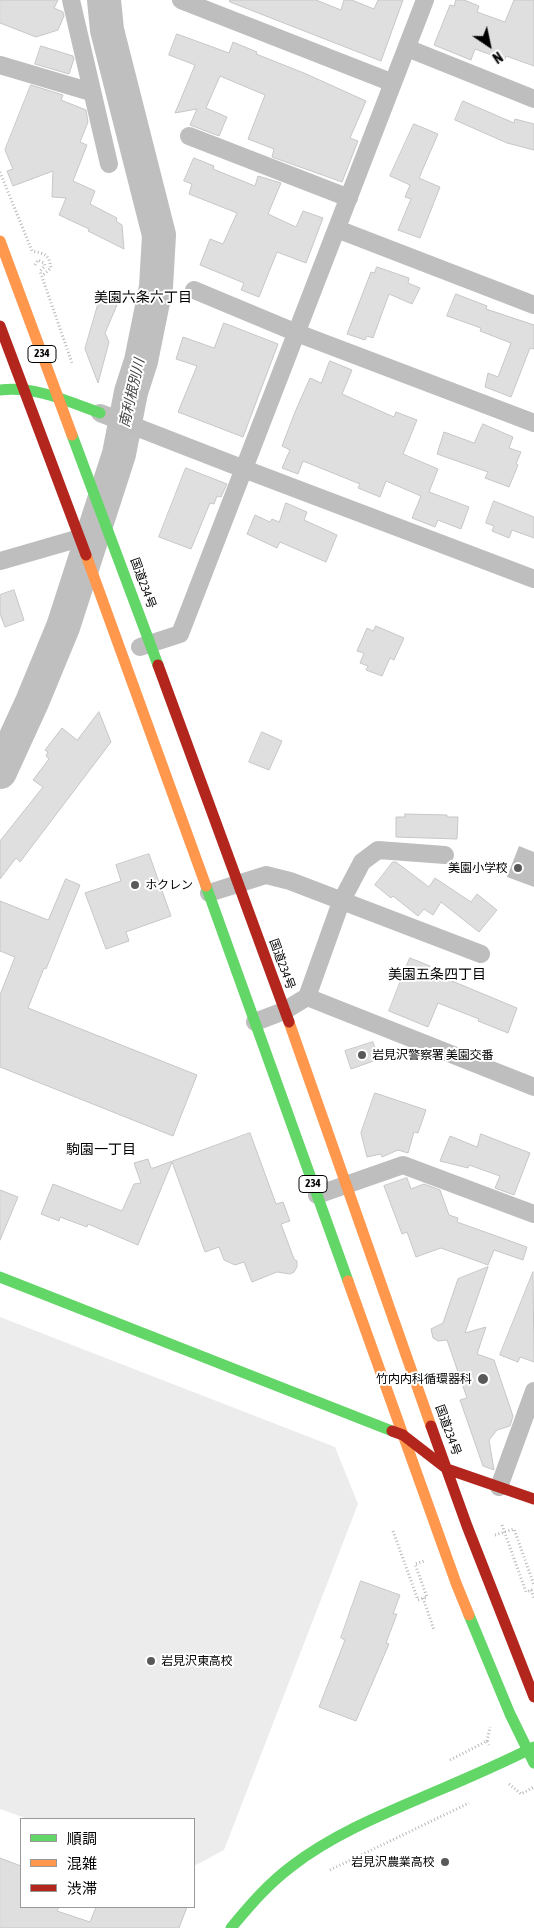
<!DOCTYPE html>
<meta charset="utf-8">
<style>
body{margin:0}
#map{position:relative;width:534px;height:1928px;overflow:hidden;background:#fff;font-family:"Asap Condensed","Noto Sans JP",sans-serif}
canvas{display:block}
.legend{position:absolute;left:20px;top:1818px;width:175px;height:90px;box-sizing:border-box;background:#fff;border:1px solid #999;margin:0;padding:6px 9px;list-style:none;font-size:15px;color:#000}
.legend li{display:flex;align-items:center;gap:10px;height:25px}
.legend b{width:25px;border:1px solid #999}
.north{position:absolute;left:464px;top:20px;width:50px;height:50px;-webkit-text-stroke:4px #fff;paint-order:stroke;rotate:146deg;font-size:14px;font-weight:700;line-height:20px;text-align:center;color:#000}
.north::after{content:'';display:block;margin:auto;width:18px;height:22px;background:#000;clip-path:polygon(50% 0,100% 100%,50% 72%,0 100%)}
</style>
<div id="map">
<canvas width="534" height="1928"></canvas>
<ul class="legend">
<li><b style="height:6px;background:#63d668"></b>順調</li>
<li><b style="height:6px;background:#ff974d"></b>混雑</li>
<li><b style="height:6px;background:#b3261e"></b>渋滞</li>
</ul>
<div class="north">N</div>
</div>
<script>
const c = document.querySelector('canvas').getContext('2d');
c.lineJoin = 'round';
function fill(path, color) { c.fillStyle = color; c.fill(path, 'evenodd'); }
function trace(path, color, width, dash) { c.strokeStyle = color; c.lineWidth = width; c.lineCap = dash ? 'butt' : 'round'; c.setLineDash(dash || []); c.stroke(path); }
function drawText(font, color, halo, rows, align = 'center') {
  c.font = font + ' "Asap Condensed","Noto Sans JP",sans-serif'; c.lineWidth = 4; c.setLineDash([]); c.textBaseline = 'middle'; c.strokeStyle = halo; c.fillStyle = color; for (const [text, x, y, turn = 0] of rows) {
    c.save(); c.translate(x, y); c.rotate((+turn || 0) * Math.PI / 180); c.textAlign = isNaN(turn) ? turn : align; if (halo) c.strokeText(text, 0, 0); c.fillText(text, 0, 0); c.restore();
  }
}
fill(new Path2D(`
 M0,1317L335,1447L358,1504L224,1850L194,1866V1819H28L0,1809Z`), '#ececec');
fill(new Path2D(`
 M519,846L534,852V887L507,877Z`), '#bfbfbf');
trace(new Path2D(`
 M0,772L32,702L63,627L119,454L131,392L141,361L156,287L159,235L107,30L104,0`), '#bfbfbf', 34);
const building = new Path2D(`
 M0,0H58L54,8L63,12L64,16L58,30L36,37L0,23Z
 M230,0H316L341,10L344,0H352L374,9L378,0H403L381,61L230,2Z
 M456,0H464L479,6L477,12L505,22L514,0H534V66L506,56L505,60L475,49L471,60L434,45L450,5L454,6Z
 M177,34L229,53L233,42L257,52L256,54L304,73L366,101L350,138L358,141L342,182L272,157L274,149L248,139L265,95L220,76L206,108L227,117L219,136L190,125L197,109L175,113L195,65L169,55Z
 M41,46L73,56L74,59L69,74L35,64Z
 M31,85L63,95L61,100L86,110L88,122L80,142L87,145L73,181L95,191L90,204L117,218L116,221L122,225L124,249L88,231L89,229L59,215L66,198L52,197L53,171L13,186L7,171L13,169L5,150Z
 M463,101L514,123L515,119L534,124V150L507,143L455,120Z
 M414,124L438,134L419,178L440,187L420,238L398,230L411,199L405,197L410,185L390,176Z
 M194,158L214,166L213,169L255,186L258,176L281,183L268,214L296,227L303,211L323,218L306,263L277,252L259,297L241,290L244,283L200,265L210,239L223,244L237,213L189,194L192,184L184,181Z
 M377,267L409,278L408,283L420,288L412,304L389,294L373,338L367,336L365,340L347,334L371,272L374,273Z
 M456,294L487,306L486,309L534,325V349L530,348L511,397L485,387L488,373L498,377L511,343L480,331L481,328L447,316Z
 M100,298L117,305L105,333L109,342L98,383L85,349Z
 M224,323L278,344L243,437L178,412L197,366L176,359L183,337L214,348Z
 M330,361L352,370L342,394L394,417L396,412L417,420L403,454L438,469L429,492L469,507L461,529L438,520L435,527L412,518L421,496L386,481L380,497L358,488L360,484L303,461L298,474L282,468L290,450L282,446L295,412L310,378L321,383Z
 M483,424L513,437L509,448L521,452L516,464L518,465L509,487L485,478L488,472L437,454L444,432L474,443Z
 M186,468L227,484L221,497L217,496L214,504L210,503L191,549L159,537Z
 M494,501L534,517V538L512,530L509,538L492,531L494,526L486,523Z
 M286,503L307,512L304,520L337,535L326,562L280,542L277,548L247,534L255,515L270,522L272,519L279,522Z
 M14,590L24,620L5,627L0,614V595Z
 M376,626L404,638L394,660L390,658L382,676L366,670L368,666L360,663L364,653L357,651L367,628L373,631Z
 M99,712L111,742L20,862L16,858L0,879V841L43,787L33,780L49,759L46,756L48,752L45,750L62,728L77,740Z
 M262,732L282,741L269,770L249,762Z
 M405,814L447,815V817H458L457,839L396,837V817H405Z
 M149,854L171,916L126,932L129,941L106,949L85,893L121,881L116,865Z
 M393,862H396L429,887L435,878L471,902L477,894L497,910L479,932L441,902L433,915L424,909L418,916L393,896L391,898L375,885Z
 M66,879L80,885L46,969L44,968L28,1008L197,1075L173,1136L0,1067V995L15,957L0,951V901L48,920Z
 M410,958L430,966L428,971L517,1008L508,1033L478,1021L479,1019L438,1003L428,1027L389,1011Z
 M373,1042L379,1059L351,1069L345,1051Z
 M375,1093L426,1110L418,1133L414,1132L408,1153L398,1150L382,1157L381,1154L367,1157L361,1133Z
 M250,1133L276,1204L283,1202L290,1221L281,1224L294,1259L297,1261V1267L294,1272L290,1274L277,1272L252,1282L244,1262L235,1265L224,1260L219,1247L205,1252L172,1162L138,1245L88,1224L87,1227L60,1217L59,1221L41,1214L53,1184L122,1211L134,1184L141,1183L134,1163L148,1159L151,1168H153Z
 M481,1134L530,1153L514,1195L495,1188L500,1176L469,1165L468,1168L440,1161L450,1136L477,1147Z
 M407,1178L411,1189L424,1184L440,1190L449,1215L458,1218L457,1222L527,1247L523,1260L494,1250L488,1265L441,1248L416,1257L407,1232L402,1234L384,1186Z
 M0,1190L18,1197L0,1240Z
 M488,1267L465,1333L486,1327L477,1354L494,1360L513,1416L510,1426L497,1430L489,1440L494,1470L483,1466L460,1400L467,1398L447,1340L438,1341L433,1338L431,1329L443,1323L458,1279Z
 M533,1272L534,1362L520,1357L518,1362L500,1355Z
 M361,1581L400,1595L393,1614H397L386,1643L389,1644L356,1721L319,1707L345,1640L341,1638Z
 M0,1858L21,1866V1907H59L57,1911L90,1922L96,1907H187L179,1928H0Z`);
fill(building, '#dfdfdf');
trace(building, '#c7c7c7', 1);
trace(new Path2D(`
 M0,172L32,251C45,254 49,254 51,268L42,276
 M35,265L38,260L44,263L45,266L40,271L72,363
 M502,1525L526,1592L534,1589
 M393,1531L418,1600L427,1597L415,1564L424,1561
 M495,1535L514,1529L534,1585
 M531,1590L534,1598
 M423,1598L434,1630
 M487,1741L490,1727
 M450,1760L487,1741L489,1745
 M509,1784L521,1794L534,1787
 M330,1870L469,1803`), '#b9b9b9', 3, [1, 2.5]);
trace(new Path2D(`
 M71,0L109,164
 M181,0L393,83
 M407,48L534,99
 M0,65L91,92
 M189,136L349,198
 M337,229L534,305
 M194,290L297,333L534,423
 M100,413L244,469L534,579
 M0,561L80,538
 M140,647L180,634L425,0
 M209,893L266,875L290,881L481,954
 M307,997L341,902L362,862L378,850L445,855
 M255,1022L284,1011L307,997L534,1087
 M317,1195L403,1165L534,1214
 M499,1487L534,1391`), '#bebebe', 18);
trace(new Path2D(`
 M0,390C36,386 67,401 100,413
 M72,435L158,665
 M206,886L348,1281
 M0,1277L392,1431
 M469,1615L510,1714L534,1763
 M231,1928C250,1905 268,1884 292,1866C335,1833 388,1812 437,1791C470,1777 502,1763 534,1747`), '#63d668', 11);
trace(new Path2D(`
 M0,241L72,435
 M86,555L206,886
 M289,1022L431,1426
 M348,1281L456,1583L469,1615`), '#ff974d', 11);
trace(new Path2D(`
 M0,326L86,555
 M158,665L289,1022
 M431,1426L467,1526L534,1697
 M392,1431L403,1435L447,1469L534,1499`), '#b3261e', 11);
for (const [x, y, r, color] of [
 [518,868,5,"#595959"],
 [135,885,5,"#595959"],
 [362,1055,5,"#595959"],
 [483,1379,6,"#595959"],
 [151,1661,5,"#595959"],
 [445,1862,5,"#595959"]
]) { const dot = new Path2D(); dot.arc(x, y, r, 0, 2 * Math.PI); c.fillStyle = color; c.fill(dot); trace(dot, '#fff', 2); }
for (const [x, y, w] of [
 [42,354,28],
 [313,1184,28]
]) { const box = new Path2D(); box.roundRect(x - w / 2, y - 8.5, w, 17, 4); c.fillStyle = '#fff'; c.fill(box); trace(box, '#000', 1); }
drawText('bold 11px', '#000', null, [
 ["234",42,354],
 ["234",313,1184]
]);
drawText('12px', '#000', '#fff', [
 ["国道234号",143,583,70],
 ["国道234号",282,964,70],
 ["国道234号",448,1430,70]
]);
drawText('12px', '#000', '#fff', [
 ["美園小学校",508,868],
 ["ホクレン",145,885,"left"],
 ["岩見沢警察署 美園交番",372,1055,"left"],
 ["竹内内科循環器科",472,1379],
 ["岩見沢東高校",161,1661,"left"],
 ["岩見沢農業高校",435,1862]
], 'right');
drawText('14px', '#000', '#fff', [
 ["美園六条六丁目",143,298],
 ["美園五条四丁目",437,975],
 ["駒園一丁目",101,1150]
]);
drawText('italic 14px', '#444', '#fff', [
 ["南利根別川",132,393,-77]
]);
</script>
